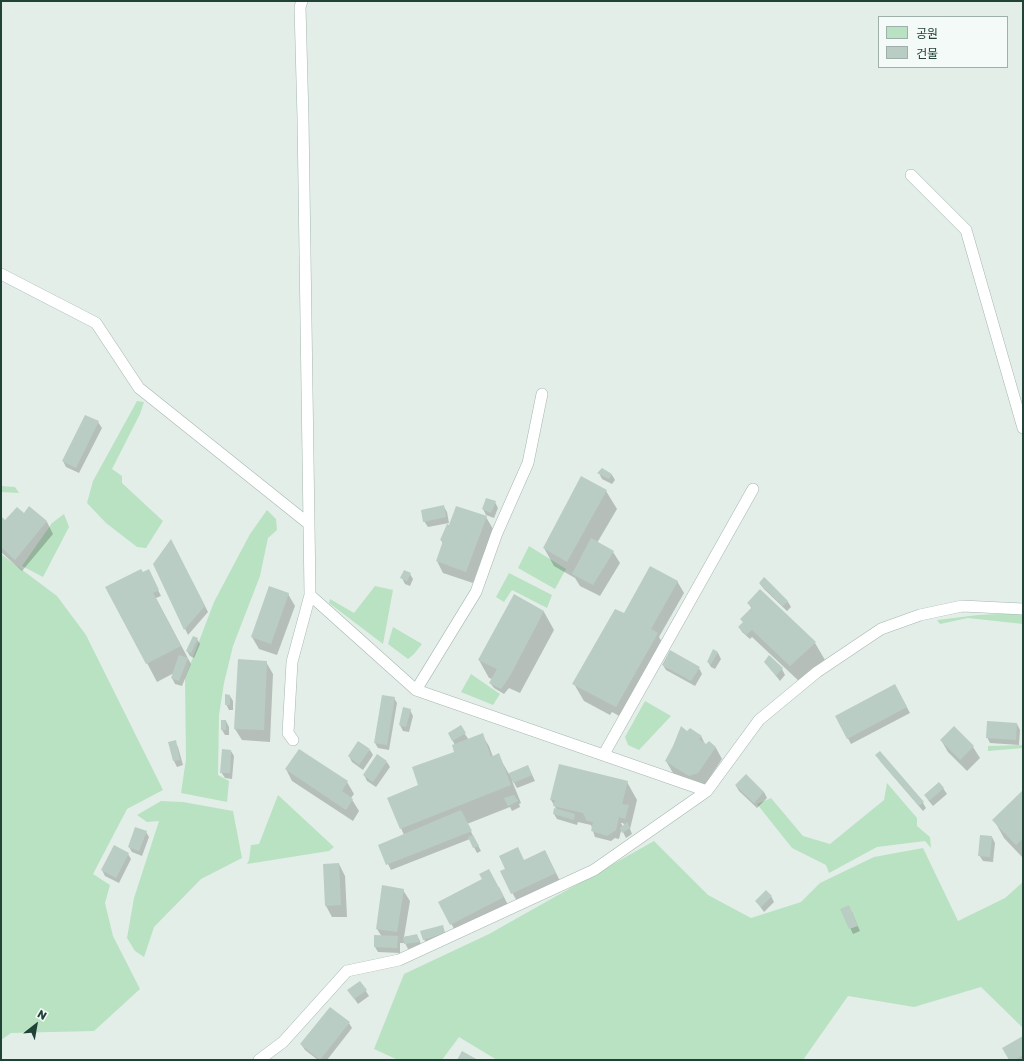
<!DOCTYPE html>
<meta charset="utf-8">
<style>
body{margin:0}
#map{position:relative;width:1024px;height:1061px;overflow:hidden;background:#e3eee8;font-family:"Golos Text","Noto Sans KR",sans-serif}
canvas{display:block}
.frame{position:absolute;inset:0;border:2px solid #204237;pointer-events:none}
.legend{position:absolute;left:878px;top:16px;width:130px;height:52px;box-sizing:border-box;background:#f4faf7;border:1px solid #9fb0aa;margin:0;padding:5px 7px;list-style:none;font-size:12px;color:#204237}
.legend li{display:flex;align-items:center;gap:8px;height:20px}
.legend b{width:20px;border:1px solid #9fb0aa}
.north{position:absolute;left:16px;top:1005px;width:40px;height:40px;-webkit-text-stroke:3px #f4faf7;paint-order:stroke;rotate:31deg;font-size:11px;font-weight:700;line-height:16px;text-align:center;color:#204237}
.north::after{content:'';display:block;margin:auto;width:14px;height:18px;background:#204237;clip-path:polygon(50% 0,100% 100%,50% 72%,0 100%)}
</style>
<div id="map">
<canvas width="1024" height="1061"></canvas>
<div class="frame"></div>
<ul class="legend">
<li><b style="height:11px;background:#b9e2c2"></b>공원</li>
<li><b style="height:11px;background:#bacdc4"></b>건물</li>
</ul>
<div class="north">N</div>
</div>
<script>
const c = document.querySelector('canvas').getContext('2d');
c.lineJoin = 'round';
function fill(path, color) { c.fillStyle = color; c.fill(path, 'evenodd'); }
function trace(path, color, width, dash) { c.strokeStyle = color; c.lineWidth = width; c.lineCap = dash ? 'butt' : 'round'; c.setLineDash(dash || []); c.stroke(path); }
fill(new Path2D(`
 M137,401L144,402L140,414L112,469L122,476V483L163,521L146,548L137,547L106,523L87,503L93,481Z
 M1,486L15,487L19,493L1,492Z
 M267,510L276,519L277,530L268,538L260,576L233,646L224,683L219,715L218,775L229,781L227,802L181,793L186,759L185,678L214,602L250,534Z
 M64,514L69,527L43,577L22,566L52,523Z
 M529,546L566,569L555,589L518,568Z
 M1,554L57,596L86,635L163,790L127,809L93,874L110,885L105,903L113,936L140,989L94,1031L11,1033L1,1040Z
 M509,573L552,595L547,608L512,590L504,602L496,597Z
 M375,586L393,590L383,644L329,603L330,599L354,613Z
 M1023,613V624L968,618L940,624L937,620L978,615Z
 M393,627L422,644L414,654L408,659L388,644Z
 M471,674L500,694L493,705L461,692Z
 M645,701L671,716L639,750L628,745L625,737Z
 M1023,744V748L988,751V746L1023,745Z
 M887,783L917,818V826L930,837L931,848L925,841L877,847L829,873L826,865L792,848L757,804L771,798L803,836L830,844L884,800Z
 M278,795L334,847L329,851L247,864L249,860L251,845L259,844Z
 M161,801L183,802L233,811L242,858L201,879L154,927L144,957L135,951L127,938L134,898L159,821L147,822L137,815Z
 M654,841L708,895L751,918L801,902L820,883L874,857L923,848L958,921L1005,898L1023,882V1028L981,987L914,1007L848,996L803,1060H497L459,1037L442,1060H398L374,1049L404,974L489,934Z`), '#b9e2c2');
fill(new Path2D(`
 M98,422L102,428L79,473L66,467L63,461Z
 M602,469L612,475L615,480L612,484L602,479L599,473Z
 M581,477L606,491L617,509L597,543L613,552L620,563L600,596L580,586L575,578L554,566L544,548Z
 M495,502L498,508L494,518L486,515L483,509Z
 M444,507L447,512L449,523L428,527L424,521Z
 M30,508L47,522L53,534L22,571L1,552V518L5,522L24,514Z
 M486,517L493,529L473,583L443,573L437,561L443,544L441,540L449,526Z
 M174,546L208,612L188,635L154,564Z
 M410,574L413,579L410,586L405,584L402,578Z
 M151,576L161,596L156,598L191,664L182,686L175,684L172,678L174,673L157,682L107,587Z
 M765,578L788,602L791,607L787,611L764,589L760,584Z
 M677,581L684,593L659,637L664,646L623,718L612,712L610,715L584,701L574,684L626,616Z
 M288,594L295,606L277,655L259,649L252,637Z
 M515,596L544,612L554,630L520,693L509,688L504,694L494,688L490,683L492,679L489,678L479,660Z
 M748,603L815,643L825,660L801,683L752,637L750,639L742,632L739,627L744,623L752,609Z
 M197,639L200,644L194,658L190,656L187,651Z
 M714,651L718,653L721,659L715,669L711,667L708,662Z
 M769,657L782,669L785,675L780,681L765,662Z
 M266,662L273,674L270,742L242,740L235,729Z
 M663,665L699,668L702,674L695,686L666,670Z
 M895,685L910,713L851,744L836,716Z
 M230,696L233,701V710H229L226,704Z
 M394,698L397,703L389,750L378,748L375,743Z
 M410,710L413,716L409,732L403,731L400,725Z
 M226,721L229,727V735H225L222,730Z
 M1017,724L1020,730L1019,745L990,743L987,737Z
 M460,727L469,740L482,735L489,746L493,757L498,755L509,774L528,766L535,781L517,788L513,781H512L521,803L519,804L520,807L512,811L510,807L467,824L481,851L477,853L470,839L391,870L379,846L404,835L388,798L420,786L455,752V745L449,734Z
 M701,736L705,744L716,748L722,759L705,785L696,787L673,773L666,761Z
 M941,740L973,747L980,758L967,771L948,752Z
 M175,742L178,747L183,765L177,767L174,761L169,743Z
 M370,750L373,755L363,770L352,762L349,756Z
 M231,751L234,756L232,779L225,778L221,772Z
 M880,752L923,803L926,808L923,811L880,761L877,755Z
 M387,762L390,767L376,787L367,781L364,775Z
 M286,769L347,782L354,794L351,798L359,811L353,821L292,781Z
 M627,782L637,800L630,829L632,834L626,838L623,832L621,831L619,839L615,838L611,841L595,837L591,825L578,822L577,825L557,819L554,814L557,810L551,800ZM621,823H623L625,826L623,827Z
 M736,786L764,792L767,798L757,808L739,791Z
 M943,788L947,794L933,806L928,800Z
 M1023,792V858L1004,838L994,820Z
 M146,832L149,837L142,856L132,852L129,847Z
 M992,837L995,843L993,862L983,861L979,855Z
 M545,851L562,885L519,905L501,872Z
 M128,854L131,859L119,883L105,876L102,870Z
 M339,864L345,876L347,917H332L326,906Z
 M499,887L510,909L458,936L440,903Z
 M403,890L410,901L404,937L417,935L420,941L421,947L408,949L405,943H400V953L378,952L375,947L382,937L377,929Z
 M771,896L774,902L764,912L756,901Z
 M842,910L852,912L860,931L853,934Z
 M442,926L448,939L427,945L424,939Z
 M360,982L369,996L358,1004L348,990Z
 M349,1023L352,1028L327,1060H318L305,1050L301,1044Z
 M1023,1037V1060H1011Z`), '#0003');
fill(new Path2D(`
 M85,415L99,421L76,468L62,461Z
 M602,468L612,474L609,479L597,473Z
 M581,476L607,490L567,562L543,548Z
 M486,498L496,501L491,513L482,509Z
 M444,505L446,517L423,522L421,510Z
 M29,506L47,521L15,560L1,547V516L5,520L17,507L24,513Z
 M456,506L487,516L466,572L436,561L443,541L440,540L447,524L449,525Z
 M591,538L614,551L593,585L572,574Z
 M171,539L205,606L184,630L153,564Z
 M650,566L678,581L651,629L658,633L616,707L572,684L615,609L624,613Z
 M141,569L143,572L149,569L159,590L153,593L181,646L146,664L105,587Z
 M404,570L411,573L407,581L400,578Z
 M764,577L788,601L783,606L759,583Z
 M269,586L289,593L271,644L251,637Z
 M760,589L816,642L790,666L752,630L746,635L738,627L743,622L740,619L752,607L747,603Z
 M514,594L544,611L510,676L501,689L489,683L497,669L478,660Z
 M193,636L198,638L191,653L186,651Z
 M713,649L718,652L711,664L707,662Z
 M670,650L700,667L691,681L662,665Z
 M179,655L188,658L179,681L171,678Z
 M769,655L783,668L776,676L764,662Z
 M238,659L267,661L264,730L234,729Z
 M895,684L907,707L847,739L835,716Z
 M225,694L230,695V705H225Z
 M382,695L395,697L387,745L374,743Z
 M403,707L411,709L406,727L399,725Z
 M221,720H226V730H221Z
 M987,721L1017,723L1016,740L986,738Z
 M461,725L466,733L452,741L448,733Z
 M681,726L687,731L690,728L702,736L699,739L706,744L709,741L716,747L698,773L689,776L665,761L673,746Z
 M954,726L974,746L960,760L940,740Z
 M483,733L491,757L499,753L511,785L400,829L387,798L418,785L412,767L454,752L452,745Z
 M176,740L180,760L173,761L168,742Z
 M358,741L370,749L359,765L348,756Z
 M222,749L231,750L230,773H220Z
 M299,749L348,781L342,791L353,799L346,810L285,769Z
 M880,751L924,802L919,806L875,755Z
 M377,754L387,761L373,782L363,775Z
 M559,764L628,781L622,804L629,805L625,819L619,817L616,830L607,836L591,831L593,822L587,821L583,813L553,806L555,800H550Z
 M528,765L532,775L513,783L509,773Z
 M746,774L764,792L754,803L735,785Z
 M939,782L944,788L929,801L924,795Z
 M1023,790V838L1016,845L992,820Z
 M514,795L518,801L508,806L504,798Z
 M554,808L575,814L574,820L553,814Z
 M461,810L472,831L386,865L378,845Z
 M627,822L630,828L622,833L620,828Z
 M135,827L147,831L139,851L128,847Z
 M473,835L479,846L473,848L468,837Z
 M980,835L992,836L990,857L978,856Z
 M114,845L129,853L116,878L101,870Z
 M518,847L524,860L545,850L556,873L511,894L500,871L505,869L499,856Z
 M339,863L341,905L325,906L323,864Z
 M489,869L504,897L450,925L438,902L482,879L479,874Z
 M382,885L404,889L397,932L376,929Z
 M766,890L772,896L761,907L755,901Z
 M849,905L858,926L849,929L840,909Z
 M443,925L445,933L423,940L420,931Z
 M417,934L419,942L404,944L403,937Z
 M374,935L398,936L397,948L374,947Z
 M360,981L367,990L354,999L347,990Z
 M330,1007L350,1022L320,1060L300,1044Z
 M1023,1036V1055L1015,1060H1009L1002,1048Z
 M462,1051L478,1060H457Z`), '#bacdc4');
const lane = new Path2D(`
 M302,1L300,7L303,118L309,524
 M911,175L966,230L1023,428
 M1,274L96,323L139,388L309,524L310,595L292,662L288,733L293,740
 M310,595L416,690L707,791L759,720L817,672L881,629L920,615L962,606L1023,609
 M416,690L476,592L497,533L528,463L542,394
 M604,754L753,489
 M259,1060L283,1042L347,971L399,960L594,870L707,791`);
trace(lane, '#a5b7af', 12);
trace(lane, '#fff', 11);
</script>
